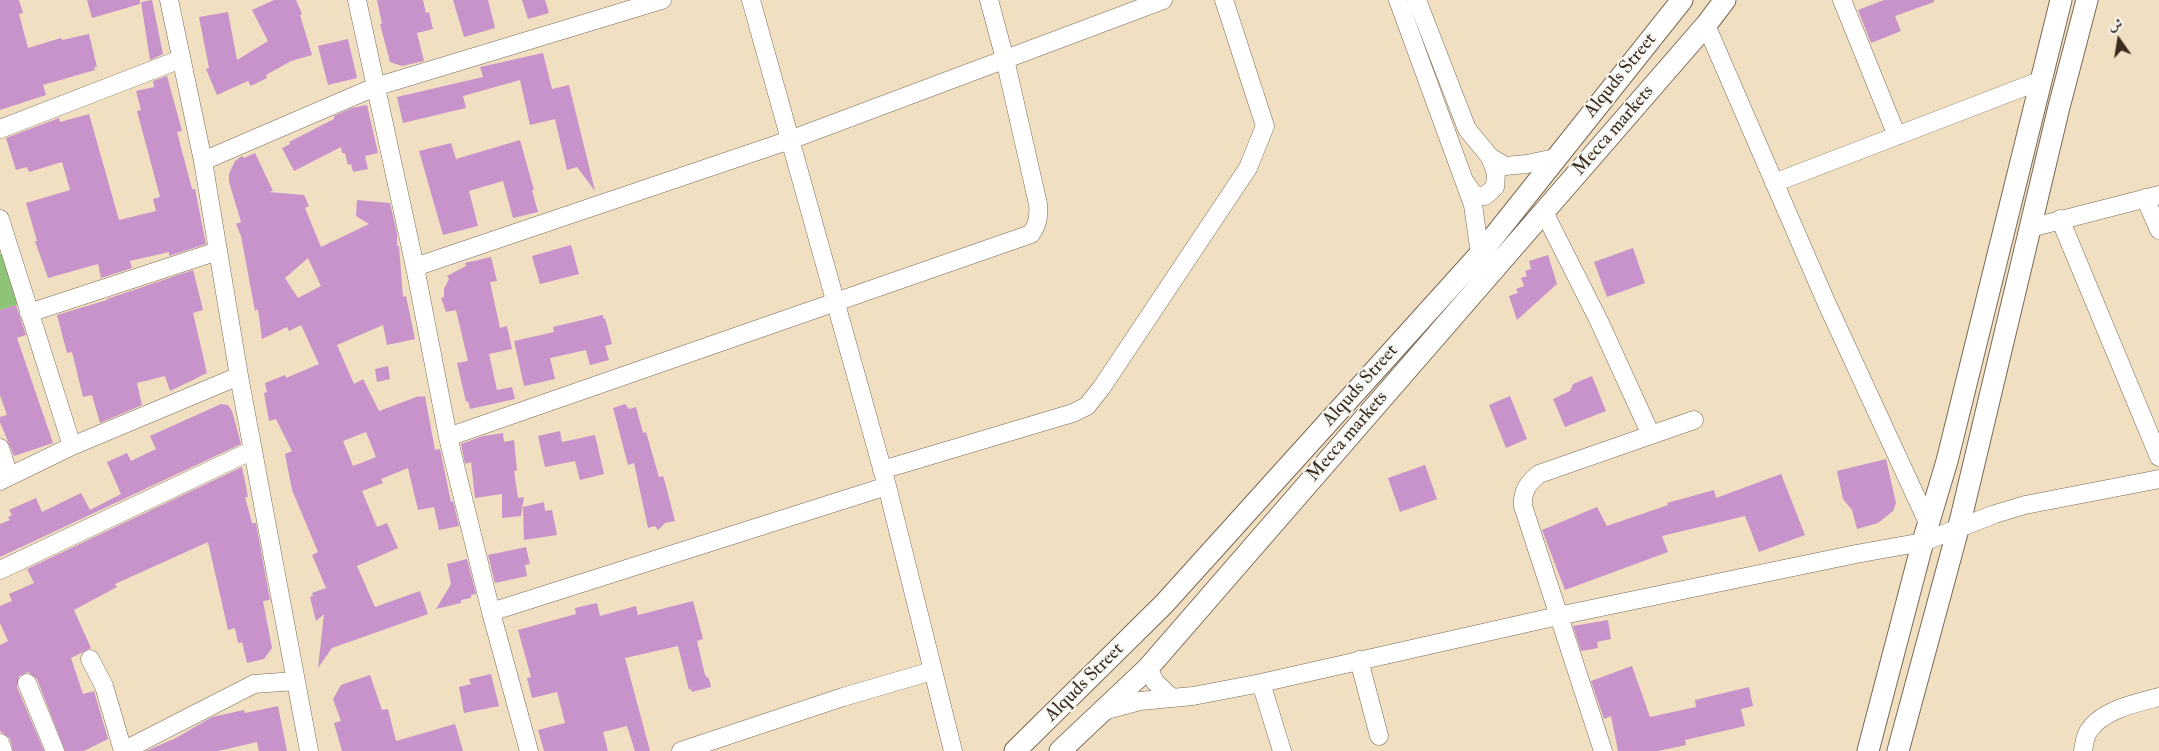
<!DOCTYPE html>
<meta charset="utf-8">
<style>
body{margin:0}
#map{position:relative;width:2159px;height:751px;overflow:hidden;background:#f1dfc1;font-family:"IM FELL Double Pica",Amiri,serif}
canvas{display:block}
.north{position:absolute;left:2094px;top:15px;width:50px;height:50px;-webkit-text-stroke:4px #f6f6f2;paint-order:stroke;rotate:347deg;font-size:14px;font-weight:700;line-height:20px;text-align:center;color:#3b2a1e}
.north::after{content:'';display:block;margin:auto;width:18px;height:22px;background:#3b2a1e;clip-path:polygon(50% 0,100% 100%,50% 72%,0 100%)}
</style>
<div id="map">
<canvas width="2159" height="751"></canvas>
<div class="north">ش</div>
</div>
<script>
const c = document.querySelector('canvas').getContext('2d');
c.lineJoin = 'round';
function fill(path, color) { c.fillStyle = color; c.fill(path, 'evenodd'); }
function trace(path, color, width, dash) { c.strokeStyle = color; c.lineWidth = width; c.lineCap = dash ? 'butt' : 'round'; c.setLineDash(dash || []); c.stroke(path); }
function drawText(font, color, halo, rows, align = 'center') {
  c.font = font + ' "IM FELL Double Pica",serif'; c.lineWidth = 4; c.setLineDash([]); c.textBaseline = 'middle'; c.strokeStyle = halo; c.fillStyle = color; for (const [text, x, y, turn = 0] of rows) {
    c.save(); c.translate(x, y); c.rotate((+turn || 0) * Math.PI / 180); c.textAlign = isNaN(turn) ? turn : align; if (halo) c.strokeText(text, 0, 0); c.fillText(text, 0, 0); c.restore();
  }
}
fill(new Path2D(`
 M3,253L19,304L0,310V254Z`), '#8cc376');
fill(new Path2D(`
 M0,0H19L23,13L19,14L28,48L61,38L62,40L89,34L97,67H94L95,70L43,85L46,95L0,110Z
 M87,0H140V4L92,18Z
 M152,0L163,54L150,60L141,2Z
 M274,0H296L302,14L300,15L312,55L291,61L266,75L267,78L251,86L248,81L217,95L206,69L209,68L199,17L228,12L237,60L268,41L252,10Z
 M377,0H423L426,13L429,12L433,29L417,33L424,61L402,66L390,62L380,24H382Z
 M453,0H488L495,28L464,37Z
 M522,0H545L549,13L528,19Z
 M1884,0H1934V2L1895,16L1901,31L1871,43L1858,10Z
 M348,39L357,78L328,85L318,46Z
 M543,53L552,89L569,85L595,191L577,167L567,170L555,119L530,125L520,80L463,96L466,108L403,123L397,97L483,77L480,67Z
 M167,76L182,131L177,132L192,189H195L206,244L169,256V252L130,261L132,268L101,278L98,264L48,278L35,241H37L26,203L70,190L62,162L29,172L27,167L16,170L6,138L59,118L60,122L89,114L119,220L156,211L153,199L160,197L137,111L141,110L136,91L154,87L153,81Z
 M367,105L378,153L365,156L368,169L353,172L351,164L348,165L345,153H342L341,147L294,171L282,148L290,144L289,142L334,119V116L352,108Z
 M520,140L534,190H532L538,212L513,218L503,181L469,191L478,226L443,235L419,151L451,143L456,159Z
 M255,153L273,191L268,192L304,195L309,206L305,208L321,247L369,224L356,216L357,200L390,203L397,233V246H399L403,297L406,296L415,339L387,345L383,325L337,345L354,384L363,379L379,411L419,396V397L425,396L435,450L440,449L451,502L453,501L459,526L439,530L434,507L418,510L408,468L381,479L383,483L362,491L377,527L387,523L398,548L357,566L375,607L420,591L428,614L332,648L318,668L324,614L316,621L310,597L313,596L312,593L326,588L312,555L318,552L292,490L285,454L292,451L276,419L269,421L264,393L267,392L265,383L285,375L286,378L319,364L301,325L289,331L287,327L262,339L258,309L255,311L241,236L236,224L241,222L229,182V174L235,161L242,156L244,158ZM308,258L321,286L298,298L285,278ZM366,432L376,457L353,466L343,441Z
 M571,245L579,274L540,284L532,256Z
 M1633,248L1645,283L1607,297L1594,262Z
 M1548,255L1557,284L1517,320L1509,296L1518,293L1516,289L1524,286L1521,278L1527,276L1525,271L1531,269L1529,261Z
 M491,257L497,281L490,282L500,328L507,326L512,349L489,354L497,390L512,387L515,399L470,409L468,401L466,402L457,363L468,361L456,310L446,312L441,298L444,297V289L449,279L447,276L466,266L465,263Z
 M193,270L203,310L193,313L207,373L170,391L165,376L137,383L142,405L100,423L92,395L83,397L72,352L67,353L57,315L107,300V299Z
 M16,305L26,335L17,338L53,443L14,456L0,422V417L7,415L0,395V310Z
 M603,315V319L605,318L612,344L605,346L609,360L590,365L586,350L550,358L555,379L524,386L514,341L554,332L553,327Z
 M388,366L390,379L377,382L375,369Z
 M1592,376L1606,411L1565,427L1553,399L1570,391L1573,384Z
 M1510,396L1527,439L1506,448L1489,405Z
 M221,404L228,405L232,411L241,444L0,557V524L10,520L8,517L12,515L9,510L36,498L42,512L81,493L90,510L121,494L107,462L127,453L131,461L156,449L150,436Z
 M625,404L629,409L636,407L643,433L646,432L659,477L663,476L666,486L675,521L665,523L658,530L655,526L648,528L634,463L628,465L613,408Z
 M560,431L562,442L595,435L604,474L580,480L575,461L545,467L538,436Z
 M503,433L504,442L514,440L517,470L514,471L518,498L524,497L521,516L502,518V494L475,498L471,462L465,464L461,444L483,436Z
 M1886,459L1896,503L1893,511L1878,523L1857,529L1852,510L1843,499L1837,471Z
 M1425,465L1437,499L1400,512L1388,478Z
 M242,467L248,497H245L252,523H256L270,600L263,601L272,648L264,659L247,663L242,642L238,643L235,628L228,630L208,542L115,584L117,587L74,610L91,648L71,658L83,694L94,691L108,739L84,751H65L37,679L28,672L19,676L17,687L44,751H13L10,739L0,731V645L8,641L0,623V606L12,601L9,594L34,583L27,569Z
 M1781,474L1805,535L1759,552L1745,516L1662,536L1668,552L1565,590L1542,530L1597,507L1607,526L1668,505L1667,503L1714,490L1716,498Z
 M544,502L545,511L552,510L557,535L524,540L523,507Z
 M526,547L530,564L525,565L527,576L495,583L488,555Z
 M467,559L476,594L471,595V598L461,600V603L436,609L451,584L447,564Z
 M693,601L703,639L697,641L705,675L709,679L711,687L692,692L691,689L689,690L678,646L625,658L650,751H635L627,726L603,732L608,751H544L538,730L565,723L557,692L532,698L527,678L531,677L518,630L576,614L575,608L597,603L600,616L636,606L638,615Z
 M1608,620L1611,639L1597,642L1598,648L1581,651L1573,626Z
 M1632,666L1650,717L1696,707L1695,700L1749,687L1753,706L1741,709L1745,726L1685,740L1686,745L1658,751H1618L1611,716L1604,719L1591,681Z
 M491,674L499,706L464,713L459,687L471,684L469,679Z
 M370,675L382,710L388,709L396,741L455,724L463,751H342L334,723L341,721L333,699L341,685Z
 M278,706L287,751H259L257,742L218,751H146L176,738L212,717L244,710L245,713Z`), '#c892cb');
const minor = new Path2D(`
 M169,0L203,161L239,376L309,751
 M357,0L415,267L448,437L491,612L529,751
 M751,0L887,486L953,751
 M1398,0L1473,205L1480,254
 M1417,0L1467,129L1490,157L1496,173L1495,187L1485,196L1474,195L1466,183
 M1842,0L1897,136
 M1706,25L1827,304L1929,525
 M0,129L181,59
 M1490,157L1505,166L1527,164L1555,158
 M203,161L375,87L662,0
 M1774,183L2042,80
 M2145,198L2159,230
 M1544,212L1599,321L1651,435
 M0,219L72,446
 M2060,219L2159,457
 M2030,228L2159,195
 M415,267L790,140L1163,0
 M29,313L218,251
 M448,437L1031,234C1038,224 1039,216 1038,204L1005,59L989,0
 M0,448L9,476
 M882,470L1073,413L1087,406L1102,387L1248,168L1265,126L1224,0
 M0,481L72,446L239,376
 M0,570L253,450
 M491,612L887,486
 M90,659L104,686L123,751
 M1359,660L1379,736
 M1148,668L1155,682L1171,697
 M27,683L55,751
 M1261,683L1282,751
 M1103,711L1140,701L1193,696L1261,683L1558,616L1856,554L1923,542L1995,514L2025,505L2159,479
 M0,743L3,751
 M123,751L254,684L295,681
 M681,751L843,697L932,671
 M1603,751L1523,506C1522,491 1528,483 1539,474L1694,420
 M2083,751C2084,745 2085,737 2088,732C2101,710 2136,703 2159,697`);
const major = new Path2D(`
 M1015,751L1164,604L1480,254L1682,0
 M1060,751L1148,668L1706,25L1725,0
 M1868,751L1922,545L1947,461L2061,0
 M1898,751L1961,518L2059,107L2087,0`);
trace(minor, '#7b6957', 19);
trace(major, '#7b6957', 23);
trace(minor, '#fff', 18);
trace(major, '#fff', 21);
drawText('19px', '#3b2a1e', '#f6f6f2', [
 ["Alquds Street",1621,76,-51],
 ["Mecca markets",1614,131,-49],
 ["Alquds Street",1361,386,-48],
 ["Mecca markets",1348,437,-49],
 ["Alquds Street",1085,683,-45]
]);
</script>
